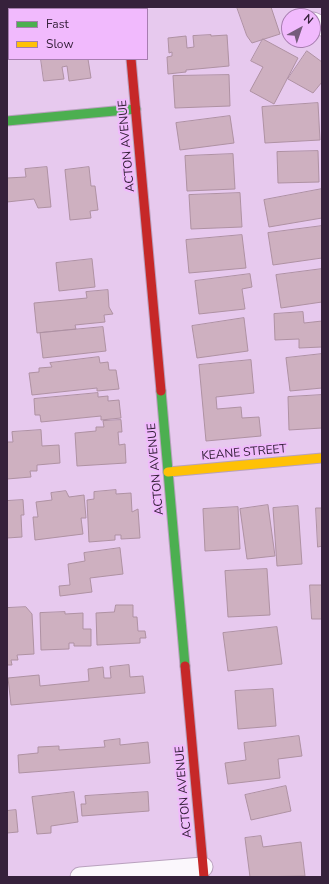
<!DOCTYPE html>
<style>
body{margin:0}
#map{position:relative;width:329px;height:884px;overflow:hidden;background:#e7c9ee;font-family:"Nunito Sans",sans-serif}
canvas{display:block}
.frame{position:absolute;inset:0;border:8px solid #36213b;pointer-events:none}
.legend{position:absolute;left:8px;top:8px;width:140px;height:52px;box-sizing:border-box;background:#f1bafd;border:1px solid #a67daf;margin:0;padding:5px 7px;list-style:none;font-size:12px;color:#36213b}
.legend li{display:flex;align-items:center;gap:8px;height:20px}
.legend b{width:20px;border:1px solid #a67daf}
.north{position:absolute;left:281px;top:8px;width:40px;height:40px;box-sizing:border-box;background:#f1bafd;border:1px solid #a67daf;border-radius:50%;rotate:40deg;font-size:11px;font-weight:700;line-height:16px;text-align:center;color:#36213b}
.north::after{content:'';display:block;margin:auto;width:14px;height:18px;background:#745c7a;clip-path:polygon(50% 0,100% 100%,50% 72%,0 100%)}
</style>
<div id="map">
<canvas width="329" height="884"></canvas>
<div class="frame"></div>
<ul class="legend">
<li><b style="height:5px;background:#4caf50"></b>Fast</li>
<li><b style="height:5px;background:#ffc107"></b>Slow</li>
</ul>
<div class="north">N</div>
</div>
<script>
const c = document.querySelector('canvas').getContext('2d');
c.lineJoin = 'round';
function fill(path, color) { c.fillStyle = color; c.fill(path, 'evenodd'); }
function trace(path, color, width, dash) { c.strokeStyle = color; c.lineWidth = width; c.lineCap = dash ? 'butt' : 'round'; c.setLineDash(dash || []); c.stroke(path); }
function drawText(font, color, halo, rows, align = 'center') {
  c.font = font + ' "Nunito Sans",sans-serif'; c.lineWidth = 4; c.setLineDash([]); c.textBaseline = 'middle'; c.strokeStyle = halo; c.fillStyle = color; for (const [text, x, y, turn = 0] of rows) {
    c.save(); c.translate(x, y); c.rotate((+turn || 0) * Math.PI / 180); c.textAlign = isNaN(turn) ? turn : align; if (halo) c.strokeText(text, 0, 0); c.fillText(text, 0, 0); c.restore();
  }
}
const building = new Path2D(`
 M52,7H77V9H52Z
 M237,7H271L280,34L252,43L247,36Z
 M211,35V36L227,35L229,66L186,70V72L168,74L167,57L172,56V52L169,53L168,38L186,36L187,48L194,47L193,36Z
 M263,39L298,58L274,104L250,91L263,67L251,61Z
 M307,51L322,62V82L313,93L288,79Z
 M41,59H88L91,78L69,81L67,66L62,67L64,79L44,81Z
 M229,75L230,106L175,108L173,76Z
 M318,103L320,140L265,143L262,107Z
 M230,116L234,143L180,150L176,123Z
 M318,151L319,182L278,183L277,152Z
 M233,154L235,189L187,191L185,156Z
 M47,167L51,207L38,208L34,199L7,202V178L26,177L25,169Z
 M89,167L91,186H95L98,210L90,211L91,218L70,220L65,170Z
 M322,189V218L269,227L264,200Z
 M240,193L242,227L191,229L189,195Z
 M322,226V258L273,265L268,233Z
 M242,235L246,268L189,273L186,240Z
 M92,259L95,287L59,291L56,263Z
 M322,269V302L281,308L276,275Z
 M250,274L252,287L242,289L245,309L199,314L195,281Z
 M108,290L109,307L113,314L104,315L105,322L75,325L76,329L37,333L34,303L87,298L86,292Z
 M303,312L304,323L322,321V347L299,348V339L275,340L274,314Z
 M244,318L248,351L197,358L192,326Z
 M103,327L106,351L43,358L40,333Z
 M322,354V388L290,391L286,358Z
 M99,357L100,363L108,362L109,370H116L119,389L97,391V388L32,395L29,373L39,372V368L52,367L50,363Z
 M251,360L254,393L216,397L217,409L241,407L242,418L259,417L261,436L206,441L199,365Z
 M98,393V397L108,396V401L119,400L121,418L101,420V416L41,422L40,415H35L34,399Z
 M322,395V428L289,430L288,397Z
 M121,420L122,432H118L119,445L125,444L126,463L77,466L75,433L96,431V427H104L103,421Z
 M41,430L42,446L59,445L60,463L37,465V471H30L31,477L7,479V442H13L12,432Z
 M116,490V494L131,493L132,512L138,509L140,538L121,539V535H115V540L89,542L87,500L94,499V492Z
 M66,491L69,497L84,495L86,518H81L83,534L35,540L33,517H38L36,502L52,500L51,493Z
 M23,500L24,515H21L22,537L7,538V501Z
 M268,505L275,556L247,559L240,509Z
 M298,506L302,564L277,566L273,508Z
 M238,507L240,549L205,551L203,509Z
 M316,508H322V546L318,547Z
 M120,548L123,574L90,578L92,592L60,596L59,586L70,585L68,564L85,561L84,553Z
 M267,569L270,615L228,617L225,571Z
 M310,585H322V619H312Z
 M116,605H133V617H137L138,631H145L146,638H140V643L97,645L96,613L114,612Z
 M26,607L32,614L34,654L17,655L18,660H11L12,665H7V608Z
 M65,612V614L83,613V629H91V646H74V643H69V649L41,650L40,613Z
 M277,627L282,664L228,671L223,633Z
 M129,665L130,677L143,676L145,693L11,705L8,678L39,675L40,686L89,681L88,669L103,667L104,678H111L110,667Z
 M273,689L276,726L238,729L235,691Z
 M299,736L302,756L278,759L280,778L228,784L225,763L246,760L244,743Z
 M120,739V745L148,742L150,763L19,773L18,755L38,753V747L59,746V750L105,747L104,741Z
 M286,786L291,811L251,820L245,795Z
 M74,792L78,822L51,826V833L37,834L32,797Z
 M148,792L149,811L82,816L81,804H86L85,796Z
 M16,810L18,832L7,833V811Z
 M261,836L263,847L301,842L305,876L250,877L245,838Z`);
fill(building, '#ceb0c0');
trace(building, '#ae91a2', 1);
const street = new Path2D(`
 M313,22L322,26
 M80,877L203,867`);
const fast = new Path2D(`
 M7,121L136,109
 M161,391L185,666`);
const slow = new Path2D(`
 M126,7V9
 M168,472L322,458`);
const jam = new Path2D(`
 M131,59L161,391
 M185,666L204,877`);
trace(street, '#b9a1be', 21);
trace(fast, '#b9a1be', 11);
trace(slow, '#b9a1be', 11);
trace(jam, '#b9a1be', 11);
trace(street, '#fbf7fc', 19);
trace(fast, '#4caf50', 9);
trace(slow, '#ffc107', 9);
trace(jam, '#c62828', 9);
drawText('12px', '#36213b', '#f1bafd', [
 ["ACTON AVENUE",127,146,-95],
 ["KEANE STREET",244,453,-5],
 ["ACTON AVENUE",156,469,-95],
 ["ACTON AVENUE",184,792,-95]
]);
</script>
